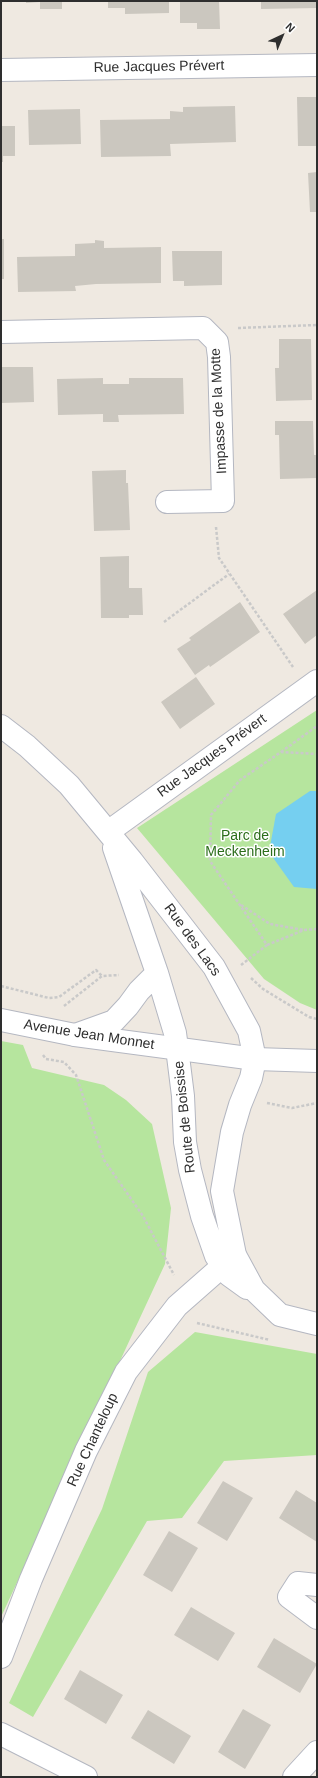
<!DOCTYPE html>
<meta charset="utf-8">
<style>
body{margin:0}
#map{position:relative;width:318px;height:1778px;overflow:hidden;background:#efe9e1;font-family:Arial,sans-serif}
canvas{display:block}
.frame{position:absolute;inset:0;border:2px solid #2e2e2e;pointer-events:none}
.north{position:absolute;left:262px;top:16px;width:40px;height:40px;-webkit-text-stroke:3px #fff;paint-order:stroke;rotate:44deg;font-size:11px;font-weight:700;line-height:16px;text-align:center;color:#2e2e2e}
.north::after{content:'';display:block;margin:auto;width:14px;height:18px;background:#2e2e2e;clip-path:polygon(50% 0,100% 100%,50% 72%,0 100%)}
</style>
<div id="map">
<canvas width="318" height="1778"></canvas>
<div class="frame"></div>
<div class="north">N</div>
</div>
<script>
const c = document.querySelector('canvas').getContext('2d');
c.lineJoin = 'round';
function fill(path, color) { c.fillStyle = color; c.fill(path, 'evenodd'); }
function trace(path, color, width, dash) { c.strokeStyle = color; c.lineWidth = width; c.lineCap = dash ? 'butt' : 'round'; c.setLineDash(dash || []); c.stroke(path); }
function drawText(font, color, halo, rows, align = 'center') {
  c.font = font + ' Arial,sans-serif'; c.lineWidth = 3; c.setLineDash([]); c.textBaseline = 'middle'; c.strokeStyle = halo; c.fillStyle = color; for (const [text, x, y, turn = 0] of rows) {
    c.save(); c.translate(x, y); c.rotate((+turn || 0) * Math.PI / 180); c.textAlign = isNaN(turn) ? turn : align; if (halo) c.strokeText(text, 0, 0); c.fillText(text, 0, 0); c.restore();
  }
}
fill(new Path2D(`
 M317,710V1010L300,1003L264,979L137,828Z
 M1,1041L23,1045L32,1068L104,1085L126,1100L152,1124L171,1208L165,1264L1,1617Z
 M195,1332L317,1354V1455L224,1461L182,1518L147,1521L33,1717L9,1703L102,1509L148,1372Z`), '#b6e59e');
fill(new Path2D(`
 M310,791H317V889L294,887L269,852L276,814Z`), '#75cff0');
fill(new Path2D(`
 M26,1H62V9H40V2L26,3Z
 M108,1H169V13L125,14V8H108Z
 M180,1H219L220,29H197V23H180Z
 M261,1H317V8L261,9Z
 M297,97H317V146H298Z
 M235,106L236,142L170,144L171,156L101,157L100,120L170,119V111L183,112V107Z
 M80,109L81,144L29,145L28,110Z
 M1,126H15V156H3V162H1Z
 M317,172V212H310L308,173Z
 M1,239H4V279H1Z
 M95,240L104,241V248L161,247V283L96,284L75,286L76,291L18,292L17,257L75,256V244L95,243Z
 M172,251H222V285L184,286V281H173Z
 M279,339H311L312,400L276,401L275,368H279Z
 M1,367H33L34,402L1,403Z
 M103,378V384H129V378H183L184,414L118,415L119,422H103V414L58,415L57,379Z
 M275,421H313L314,455H317V478L280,479L279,435H275Z
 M126,470V483H128L130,530L94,531L92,471Z
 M129,556V588H142L143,615H129V618H101L100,557Z
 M317,590V635L305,644L283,614Z
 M240,602L260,632L210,667L209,665L195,675L177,649L191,640L189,638Z
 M196,677L215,704L180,729L161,702Z
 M223,1481L253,1498L227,1541L197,1523Z
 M296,1490L317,1503V1542L279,1518Z
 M169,1531L198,1548L172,1592L143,1575Z
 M191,1607L235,1633L218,1661L174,1635Z
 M274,1638L317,1664L300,1693L257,1667Z
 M80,1670L123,1695L106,1724L64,1699Z
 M243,1709L271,1725L245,1769L218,1752Z
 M148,1710L191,1736L174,1764L131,1738Z`), '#cbc7bf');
const minor = new Path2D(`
 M1,70L317,65
 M1,332L203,328L217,342L219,357L223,501L167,502
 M1,726L27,746L69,785L132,861L214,967L249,1031L255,1059
 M108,832L317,681
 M114,848L157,973L175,1033L177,1048
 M75,1035L114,1021L128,1006L139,991L157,973
 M317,1585L298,1583L289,1597L317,1618
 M1,1657L31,1579L86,1451L126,1372L177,1306L235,1255
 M1,1734L86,1777
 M294,1777L317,1752`);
const tertiary = new Path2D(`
 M177,1048L183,1096L185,1142L190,1170L202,1216L216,1256L229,1275L247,1288
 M255,1059L251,1078L240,1105L232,1132L222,1191L235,1255L254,1290L280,1315L317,1324`);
const secondary = new Path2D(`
 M1,1020L75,1035L255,1059L317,1061`);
trace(minor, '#b4b7c1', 24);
trace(tertiary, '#b4b7c1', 24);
trace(secondary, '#b4b7c1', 24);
trace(new Path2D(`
 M238,328L317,325
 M216,527L219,558L293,667
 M164,622L229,574
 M281,752L317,726
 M241,905L270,924L304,930
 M267,945L304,930L317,929
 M241,965L267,945L210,861L211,815L240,780L281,752L317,754
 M251,978L263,989L309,1017L317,1019
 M1,986L49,998L59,997L96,970L102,976
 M64,1006L102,976L119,975
 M43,1055L46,1059L64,1062L76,1075L104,1160L143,1216L174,1275
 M267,1103L292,1108L317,1103
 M197,1323L270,1340`), '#c9c9c9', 2.5, [3, 2]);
trace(minor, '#fff', 22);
trace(tertiary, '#fff', 22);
trace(secondary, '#fff', 22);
drawText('14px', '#2e2e2e', '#fff', [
 ["Rue Jacques Prévert",159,67,-1],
 ["Impasse de la Motte",219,411,-93],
 ["Rue Jacques Prévert",212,756,-36],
 ["Rue des Lacs",192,940,54],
 ["Avenue Jean Monnet",89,1035,9],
 ["Route de Boissise",185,1117,-96],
 ["Rue Chanteloup",93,1440,-65]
]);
drawText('14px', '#2c6e1b', '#fff', [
 ["Parc de",245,836],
 ["Meckenheim",245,852]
]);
</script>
